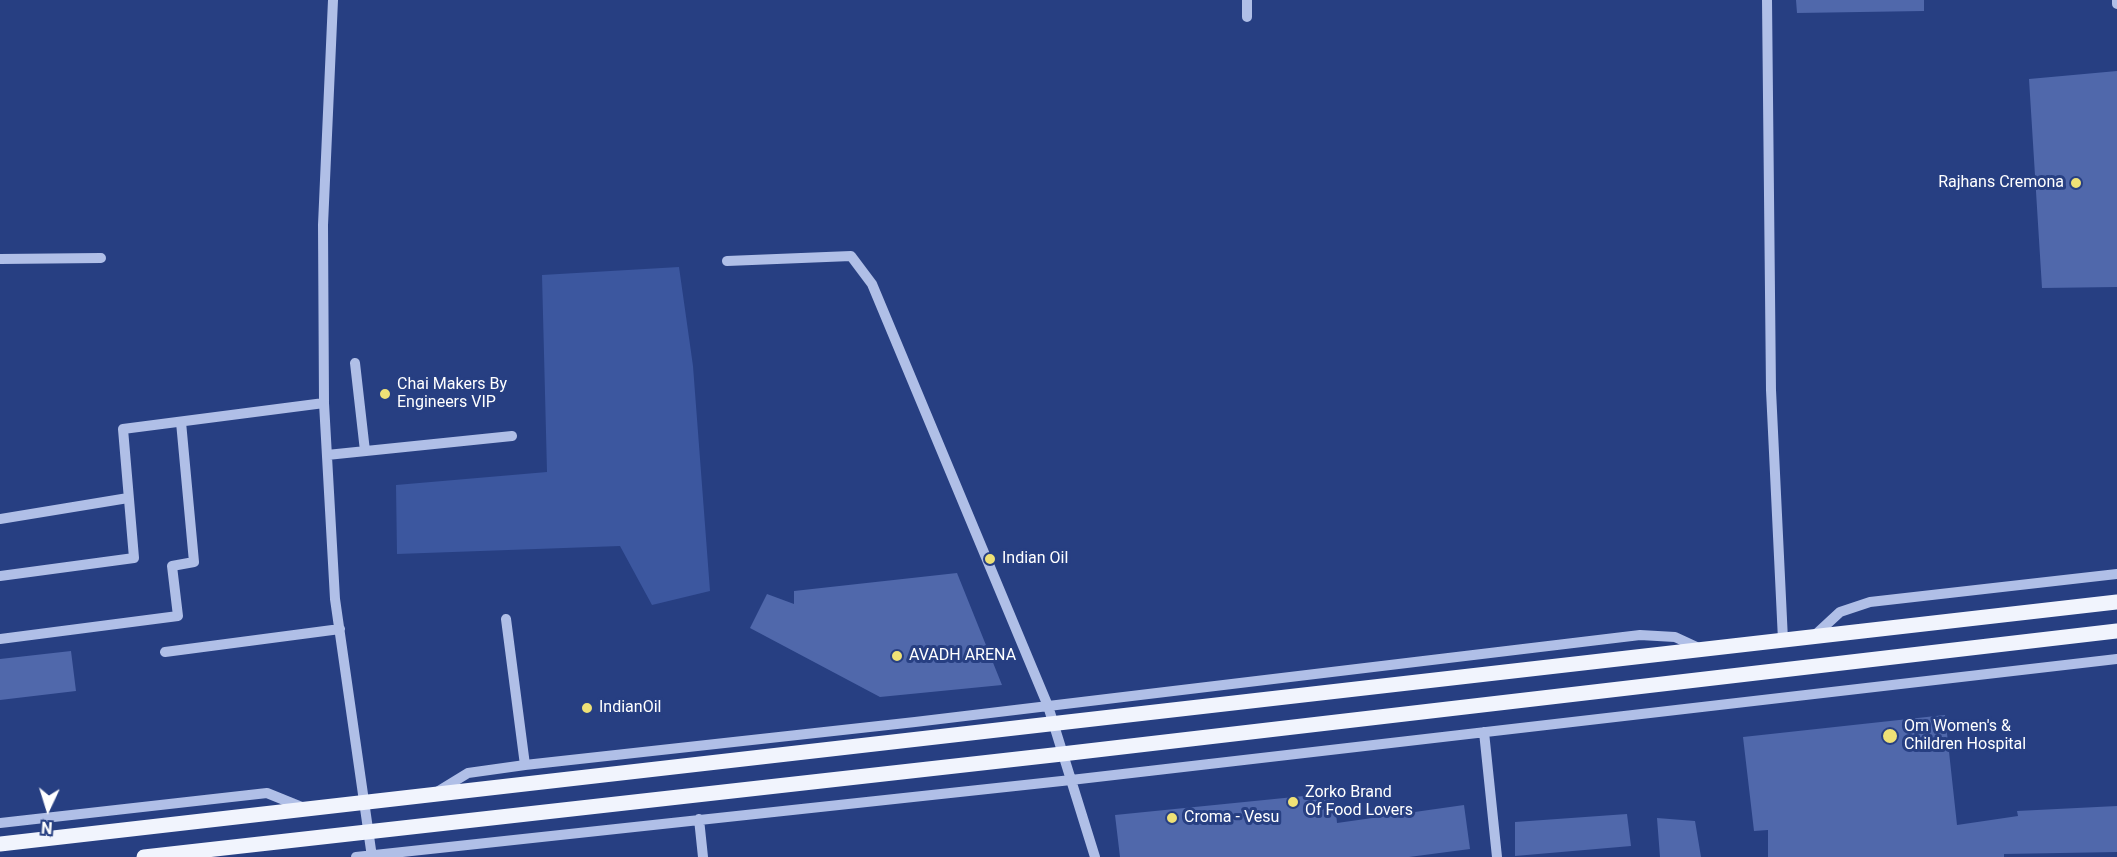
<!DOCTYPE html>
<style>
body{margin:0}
#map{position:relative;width:2117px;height:857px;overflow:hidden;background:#273f82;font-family:Roboto,sans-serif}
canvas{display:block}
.north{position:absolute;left:18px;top:779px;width:60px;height:60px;-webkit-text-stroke:4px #273f82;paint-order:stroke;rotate:184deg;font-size:16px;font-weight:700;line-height:24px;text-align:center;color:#fff}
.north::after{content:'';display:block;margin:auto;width:21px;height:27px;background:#fff;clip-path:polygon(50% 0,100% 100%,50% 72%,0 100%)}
</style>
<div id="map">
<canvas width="2117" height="857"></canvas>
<div class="north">N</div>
</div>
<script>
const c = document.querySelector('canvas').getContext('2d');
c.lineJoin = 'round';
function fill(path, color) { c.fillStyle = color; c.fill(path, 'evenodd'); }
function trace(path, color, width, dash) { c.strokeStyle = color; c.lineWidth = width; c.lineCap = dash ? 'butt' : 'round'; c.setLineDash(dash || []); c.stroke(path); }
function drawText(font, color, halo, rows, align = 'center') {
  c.font = font + ' Roboto,sans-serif'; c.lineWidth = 6; c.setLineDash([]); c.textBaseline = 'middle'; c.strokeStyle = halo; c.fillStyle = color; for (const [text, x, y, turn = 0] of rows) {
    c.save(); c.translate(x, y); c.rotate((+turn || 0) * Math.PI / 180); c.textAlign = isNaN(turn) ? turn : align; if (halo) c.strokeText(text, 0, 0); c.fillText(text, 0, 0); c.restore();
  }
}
fill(new Path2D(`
 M679,267L693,366L710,591L652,605L620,546L397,554L396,485L547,472L542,275Z`), '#3c579f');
fill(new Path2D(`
 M1796,0H1924V11L1797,13Z
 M2117,71V287L2042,288L2029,79Z
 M957,573L1002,685L880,697L750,628L767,594L794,604V591Z
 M71,651L76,691L0,700V659Z
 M1945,715L1957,825L2018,816L2017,811L2117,806V852L2004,854V857H1768V830L1754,831L1743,737Z
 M1334,793L1337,823L1464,805L1470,849L1409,857H1120L1115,815Z
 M1627,814L1631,846L1515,856V822Z
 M1657,818L1695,821L1701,857H1660Z`), '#5068ab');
trace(new Path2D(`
 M333,0L323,225L324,403L335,599L372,857
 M1767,0L1771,390L1783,640
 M2117,0V4
 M1247,17V0
 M0,259L101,258
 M727,261L851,256L872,284L1048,706L1095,857
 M355,363L365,451
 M327,455L512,436
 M0,519L128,498
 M0,576L134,558L123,429L324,403
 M506,619L525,765
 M1813,637L1840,612L1870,602L2117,574
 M0,639L178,616L172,566L194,562L181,422
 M165,652L340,629
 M1484,732L1497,857
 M437,792L468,773L525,765L915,722L1640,635L1675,637L1701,649
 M699,819L703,857
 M0,823L267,793L304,808
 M356,857L1071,780L2117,659`), '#b0bfe7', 10);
trace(new Path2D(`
 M0,844L2117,602
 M144,857L1062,754L2117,631`), '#f1f4fd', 15);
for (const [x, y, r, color] of [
 [2076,183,6,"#efe176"],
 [385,394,6,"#efe176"],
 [990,559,6,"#efe176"],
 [897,656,6,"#efe176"],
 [587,708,6,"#efe176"],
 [1890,736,8,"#efe176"],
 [1293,802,6,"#efe176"],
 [1172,818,6,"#efe176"]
]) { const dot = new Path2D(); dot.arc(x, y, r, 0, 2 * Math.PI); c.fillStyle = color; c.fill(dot); trace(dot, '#273f82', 2); }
drawText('16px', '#fff', '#273f82', [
 ["Rajhans Cremona",2064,183,"right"],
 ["Chai Makers By",397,385],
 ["Engineers VIP",397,403],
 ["Indian Oil",1002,559],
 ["AVADH ARENA",909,656],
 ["IndianOil",599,708],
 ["Om Women's &",1904,727],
 ["Children Hospital",1904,745],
 ["Zorko Brand",1305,793],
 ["Of Food Lovers",1305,811],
 ["Croma - Vesu",1184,818]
], 'left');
</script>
